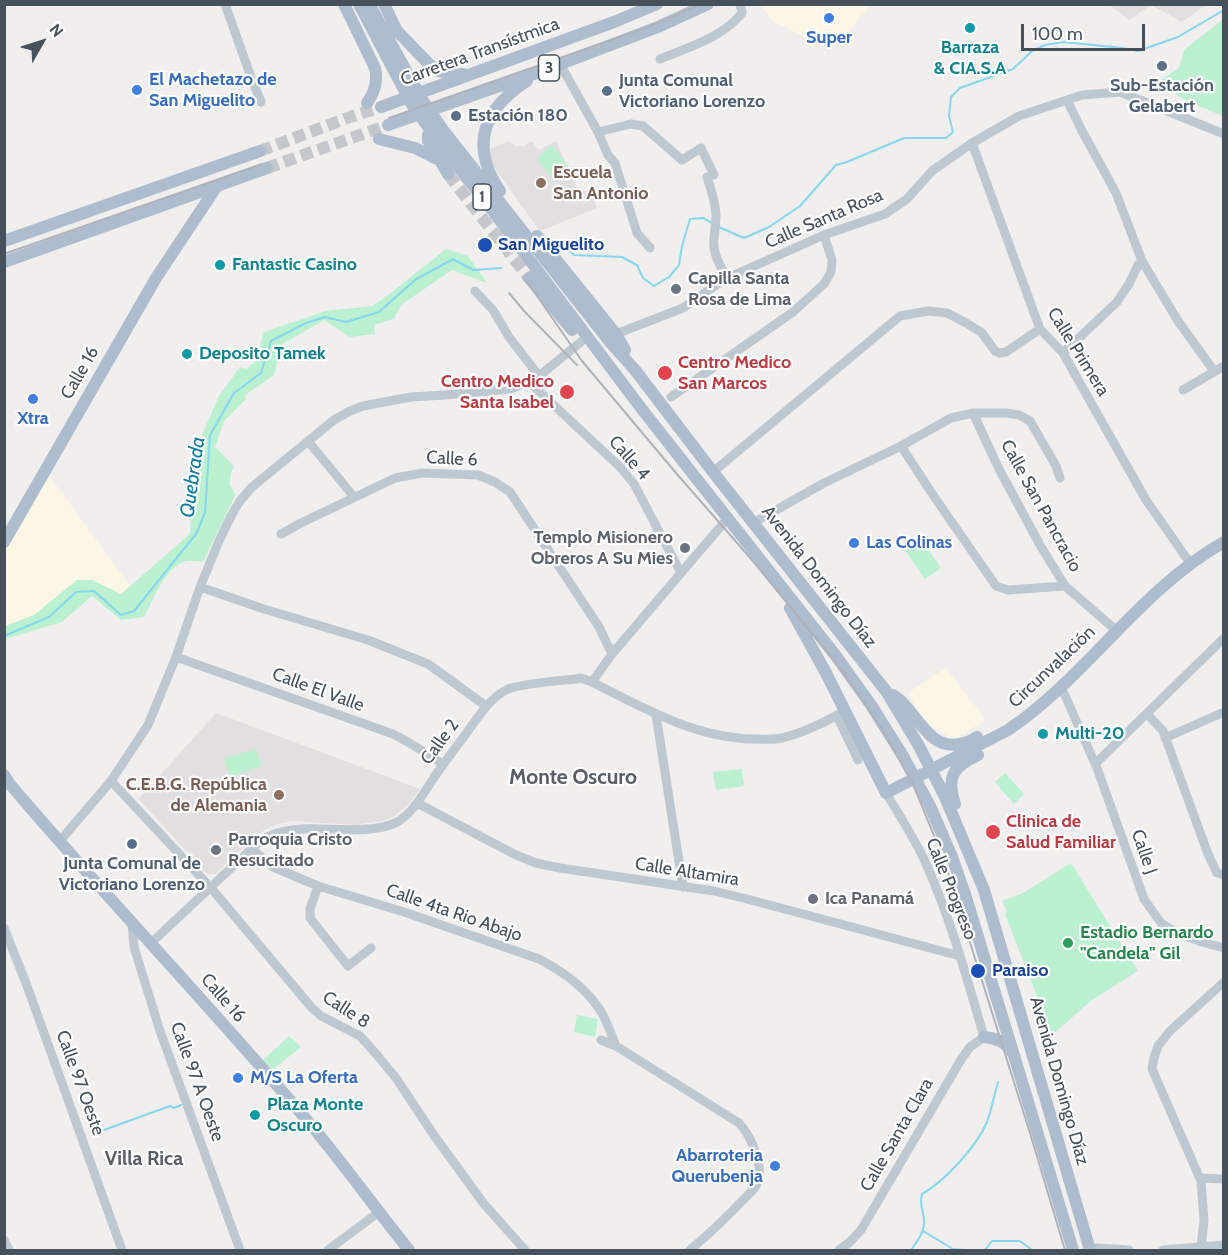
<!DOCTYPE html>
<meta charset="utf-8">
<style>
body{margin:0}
#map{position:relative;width:1228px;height:1255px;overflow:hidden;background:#f1eeee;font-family:Cabin,sans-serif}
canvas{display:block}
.frame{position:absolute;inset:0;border:6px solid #46515c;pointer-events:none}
.north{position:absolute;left:12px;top:12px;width:60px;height:60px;-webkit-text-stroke:4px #fff;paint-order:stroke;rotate:51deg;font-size:16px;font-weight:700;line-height:24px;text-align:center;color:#46515c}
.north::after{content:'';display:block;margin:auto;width:21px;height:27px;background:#46515c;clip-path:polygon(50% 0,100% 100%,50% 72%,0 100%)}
.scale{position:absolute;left:1021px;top:24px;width:124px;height:27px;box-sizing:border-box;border:3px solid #46515c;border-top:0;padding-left:8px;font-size:18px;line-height:21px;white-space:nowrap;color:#46515c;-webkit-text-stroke:4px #fff;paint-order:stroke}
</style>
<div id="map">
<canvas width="1228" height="1255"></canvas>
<div class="frame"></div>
<div class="north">N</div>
<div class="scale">100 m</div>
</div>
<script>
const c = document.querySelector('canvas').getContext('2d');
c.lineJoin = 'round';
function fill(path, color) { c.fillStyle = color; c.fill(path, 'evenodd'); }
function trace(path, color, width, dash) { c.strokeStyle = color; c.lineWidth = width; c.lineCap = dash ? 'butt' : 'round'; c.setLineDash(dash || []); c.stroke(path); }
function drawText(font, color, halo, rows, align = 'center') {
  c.font = font + ' Cabin,sans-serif'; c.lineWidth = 4.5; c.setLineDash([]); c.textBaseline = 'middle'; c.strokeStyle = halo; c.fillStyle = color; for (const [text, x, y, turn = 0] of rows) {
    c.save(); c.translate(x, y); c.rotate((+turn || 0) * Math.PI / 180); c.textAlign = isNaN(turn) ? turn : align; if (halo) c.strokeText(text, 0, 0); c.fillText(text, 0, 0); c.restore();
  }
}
fill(new Path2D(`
 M867,4L869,7L848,32L842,38L834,43L815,40L799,34L774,22L760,5Z
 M47,475L54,482L131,587L121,594L92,580H77L34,616L5,626V552Z
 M946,668L986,720L958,737H949L924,721L915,707L909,692Z`), '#fcf6e6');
fill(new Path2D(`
 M1110,5H1206L1182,22L1151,5L1129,20Z
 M509,141L515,146H524L532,141L539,150L556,141L579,193L590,189L597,208L540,231L491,163L490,149Z
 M216,713L420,789L408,805L393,817L382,821L354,825L292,821L281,823L270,827L257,835L215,874H207L139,799Z`), '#e2dfe0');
fill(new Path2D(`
 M1223,19V116L1189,102L1156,83L1179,68L1184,50Z
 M552,145L571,170L555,182L537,158Z
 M446,249L468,256L487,283L452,270L401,305L394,319L374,325L375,334L350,337L324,320L281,345L274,375L244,396L246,399L224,421L215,447L234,466L231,473L229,485L233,490L235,496L203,562C194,561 186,559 179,564C162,575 153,600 144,617L121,620L92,596L62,622L5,639V626L34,615L77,580H92L121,594L190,534L192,490L202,435L219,396L240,367L246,369L255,362L264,332L326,311L372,306L387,296Z
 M920,538L941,568L925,579L904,549Z
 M256,749L262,766L230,777L224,759Z
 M742,769L744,786L716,790L713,772Z
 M1005,773L1024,794L1014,804L995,782Z
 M1071,863L1138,971L1092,1000L1052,1035L1005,914L1007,912L1002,901L1021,894Z
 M577,1015L598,1019L595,1037L574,1032Z
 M289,1036L301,1047L272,1070L263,1060Z`), '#bbf0d0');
trace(new Path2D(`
 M719,227L744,238L769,227L800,206L836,165L847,162L904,138H946L953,132L949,116L951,97L960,88L1013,69L1032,51L1045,45L1063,42L1123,48L1138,51L1178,37L1224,10
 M548,241H559L574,255L622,257L637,265L643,278L654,286L669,277L679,265L682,246L690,219L703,218L714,224
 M4,636L49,617L76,592L94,591L121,615L134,611L196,534L205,513L210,435L234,393L261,373L271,341L306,323L325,317L346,322L379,312L415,280L453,259L473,270L501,268
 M93,1134L170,1106L174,1108L181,1105
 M923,1231L953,1249L965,1250
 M911,1250C918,1240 925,1232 924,1219C923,1209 919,1204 922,1194C944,1182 977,1146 987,1122C992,1109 994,1095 998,1082
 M985,1250L992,1241H1020L1032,1250`), '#86d7ef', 2);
trace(new Path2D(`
 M260,151L350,117L381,107
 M267,168L388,125
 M448,174L529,278`), '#c6c7ca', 12, [12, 6]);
trace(new Path2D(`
 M225,4L252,80L261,102
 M660,59C689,47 722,38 742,13L740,4
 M560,64L598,132L608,155L615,163L637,233L650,248
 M1067,100L1081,129L1116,193L1142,261L1178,321L1214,371
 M598,132L631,124L643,126L682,160L701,148L714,175L707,177C711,189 715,201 716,214C716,223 715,230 714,238C712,252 720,266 727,278
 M972,143L1040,329L1063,353L1146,500L1190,563
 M475,291L493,310L509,337L539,376
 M616,334L683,308L725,279L824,235L885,214L907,199L932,171L972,143L1019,116L1082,95L1120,92L1224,134
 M1063,353L1117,302L1129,284L1138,265L1142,261
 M529,382L620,467L634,484L681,573
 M1183,390L1224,366
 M671,397L793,312L824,284L831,272L832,260L824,235
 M973,413L999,469L1040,545L1065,586L1117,631
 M308,441L354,497
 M901,446L931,492L996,586L1008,590L1065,586
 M713,472L900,316L928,311L947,313L968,324L982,333L995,351L1000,353L1006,352L1040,329
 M753,523L824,483L901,446L951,418L973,413H1006L1019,415L1030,421L1056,466L1060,478
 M281,534L301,523L395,478L422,473L478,475L495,482L510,492L599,627L612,654
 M200,587L264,609L368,640L428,664L486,706
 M176,657L393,734L408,742L443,764
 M592,682C643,708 695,738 754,739C764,739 773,740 782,738C804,733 825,722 845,711
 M1063,691L1097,768L1144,899L1161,923L1177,933L1202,942L1224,948
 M1147,714L1163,731L1208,854L1217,873L1224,875
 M656,715L683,887
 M837,716L858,760
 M1165,738L1224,712
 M1096,763L1224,638
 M111,781L211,888L312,1008L321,1016L360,1036L377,1055L396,1078L433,1134L484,1204L525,1250
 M417,803L516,855L536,863L560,868L714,891L747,899L960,956
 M59,842L111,781L148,725L176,657L200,587L219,541L231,516L240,501L252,487L334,420L350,411L363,406L411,397L445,395L510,389L529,382L539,376L582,341
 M252,849L273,867L318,886L404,912L539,959C564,972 589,990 603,1015C608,1025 612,1036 616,1046
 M318,886L310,909V918L348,966L371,948
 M132,923L134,947L160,1031L240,1250
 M4,928L26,983L122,1250
 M151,943L261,840C297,819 338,835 377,828C385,827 392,825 399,821C414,811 423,794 433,779C443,764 454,750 465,735C477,719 489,698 508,689C525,683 557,681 576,679L581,678L592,682L612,654L727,519
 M601,1040L616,1046L739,1123C751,1136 765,1167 757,1184C755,1189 749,1194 745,1198C727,1217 709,1234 690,1250
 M1200,1178L1224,1179
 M4,1240L9,1250
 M1201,1247L1204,1221L1201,1181L1152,1069L1154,1058L1158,1046L1170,1031L1224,982
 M328,1250L379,1212
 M839,1250L850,1242L861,1230L962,1058L970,1047L984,1037C967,978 949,913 923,857C912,835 899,814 886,793
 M1089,1250L1098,1248L1129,1250
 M1163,1250L1224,1245`), '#bec8d1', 9);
trace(new Path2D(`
 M344,4L375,68C378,81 375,92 367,103
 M359,4L411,103L446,152L486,202L641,408L836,656L871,705L903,756L930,806L952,857L965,894L1073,1250
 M369,4L423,101L443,130L610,342L635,370L713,472L886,691L919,746L945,797L984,890L1090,1250
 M384,4L397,31L428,63L439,71L454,74H464
 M381,107L614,22L657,4
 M388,125L545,70L658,27L708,4
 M435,127L428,135V141L448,174
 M379,139L415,148L437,159
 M500,191C496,185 492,178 489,171C473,131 494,102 527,81
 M537,236L616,334L625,350
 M4,241L260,151
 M4,262L267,168
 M529,278L572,330
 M4,542L156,278L217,186
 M790,608L826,673L886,793L1008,730C1088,676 1139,590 1224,542
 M893,695C918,710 927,754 964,743C969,742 973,739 977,737
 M4,775L9,783C107,899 213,1008 311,1125C345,1166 376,1209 409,1250
 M955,804C946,776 953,767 978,755
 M984,1037C995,1038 1005,1041 1011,1051`), '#adbdce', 12);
trace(new Path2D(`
 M389,118L648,27L702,4
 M4,254L262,164
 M526,280L582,361L676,473L752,560L845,674L882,729L913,784L944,860L1030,1133L1065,1250
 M509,293L525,312L577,365`), '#b0b3b9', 2);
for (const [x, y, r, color] of [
 [829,18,6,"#3f7fe0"],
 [970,28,6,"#0f9aa8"],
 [1162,66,6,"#5c6f8a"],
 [137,90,6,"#3f7fe0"],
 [607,91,6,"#5c6f8a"],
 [456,116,6,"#5c6f8a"],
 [541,183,6,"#8d6e63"],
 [485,245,8,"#1a4fb4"],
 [220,265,6,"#0f9aa8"],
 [676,289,6,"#6b7280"],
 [187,354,6,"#0f9aa8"],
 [665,373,8,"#e0444e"],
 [567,392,8,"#e0444e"],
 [33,399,6,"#3f7fe0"],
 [854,543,6,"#3f7fe0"],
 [685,548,6,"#6b7280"],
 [1043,734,6,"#0f9aa8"],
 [279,795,6,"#8d6e63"],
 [993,832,8,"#e0444e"],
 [132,844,6,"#5c6f8a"],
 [216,850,6,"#6b7280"],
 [813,899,6,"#6b7280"],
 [1068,943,6,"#2e9e5b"],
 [978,971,8,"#1a4fb4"],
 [238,1078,6,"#3f7fe0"],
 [255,1115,6,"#0f9aa8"],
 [775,1166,6,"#3f7fe0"]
]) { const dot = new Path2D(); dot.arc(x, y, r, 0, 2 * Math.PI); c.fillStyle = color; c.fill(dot); trace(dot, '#fff', 2); }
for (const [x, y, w] of [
 [549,68,21],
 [482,197,18]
]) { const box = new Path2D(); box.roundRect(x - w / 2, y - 13, w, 26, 4.5); c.fillStyle = '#fff'; c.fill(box); trace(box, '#46515c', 1.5); }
drawText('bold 16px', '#46515c', null, [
 ["3",549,68],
 ["1",482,197]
]);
drawText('bold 18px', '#366cbe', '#fff', [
 ["Super",829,38,"center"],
 ["El Machetazo de",149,80],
 ["San Miguelito",149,101],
 ["Xtra",33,419,"center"],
 ["Las Colinas",866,543],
 ["M/S La Oferta",250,1078],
 ["Abarroteria",763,1156,"right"],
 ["Querubenja",763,1177,"right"]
], 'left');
drawText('bold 18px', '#0d838f', '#fff', [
 ["Barraza",970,48,"center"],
 ["& CIA.S.A",970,69,"center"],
 ["Fantastic Casino",232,265],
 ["Deposito Tamek",199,354],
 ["Multi-20",1055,734],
 ["Plaza Monte",267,1105],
 ["Oscuro",267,1126]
], 'left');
drawText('18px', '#46515c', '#fff', [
 ["Carretera Transístmica",480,52,-20],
 ["Calle Santa Rosa",824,219,-23],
 ["Calle Primera",1078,352,58],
 ["Calle 16",80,373,-60],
 ["Calle 4",629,458,49],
 ["Calle 6",452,459,3],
 ["Calle San Pancracio",1041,506,61],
 ["Avenida Domingo Díaz",819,577,52],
 ["Circunvalación",1052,667,-43],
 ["Calle El Valle",318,690,20],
 ["Calle 2",440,742,-54],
 ["Calle J",1144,852,71],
 ["Calle Altamira",687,872,9],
 ["Calle Progreso",951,889,68],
 ["Calle 4ta Rio Abajo",454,913,19],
 ["Calle 16",223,998,49],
 ["Calle 8",346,1010,33],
 ["Avenida Domingo Díaz",1059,1081,74],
 ["Calle 97 A Oeste",197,1082,70],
 ["Calle 97 Oeste",80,1083,70],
 ["Calle Santa Clara",897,1135,-60]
]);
drawText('bold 18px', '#4e5e75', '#fff', [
 ["Junta Comunal",619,81],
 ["Victoriano Lorenzo",619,102],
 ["Sub-Estación",1162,86,"center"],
 ["Gelabert",1162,107,"center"],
 ["Estación 180",468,116],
 ["Junta Comunal de",132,864,"center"],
 ["Victoriano Lorenzo",132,885,"center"]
], 'left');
drawText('bold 18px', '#785e54', '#fff', [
 ["Escuela",553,173],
 ["San Antonio",553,194],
 ["C.E.B.G. República",267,785,"right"],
 ["de Alemania",267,806,"right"]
], 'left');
drawText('bold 18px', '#164399', '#fff', [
 ["San Miguelito",498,245],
 ["Paraiso",992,971]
], 'left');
drawText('bold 18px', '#5b616d', '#fff', [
 ["Capilla Santa",688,279],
 ["Rosa de Lima",688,300],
 ["Templo Misionero",673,538,"right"],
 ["Obreros A Su Mies",673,559,"right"],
 ["Parroquia Cristo",228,840],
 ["Resucitado",228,861],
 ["Ica Panamá",825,899]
], 'left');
drawText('bold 18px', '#be3a42', '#fff', [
 ["Centro Medico",678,363],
 ["San Marcos",678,384],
 ["Centro Medico",554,382,"right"],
 ["Santa Isabel",554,403,"right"],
 ["Clinica de",1006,822],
 ["Salud Familiar",1006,843]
], 'left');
drawText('bold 18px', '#27864d', '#fff', [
 ["Estadio Bernardo",1080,933],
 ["\"Candela\" Gil",1080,954]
], 'left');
drawText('italic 20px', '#087c9e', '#fff', [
 ["Quebrada",193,477,-82]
]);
drawText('bold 20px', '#5a5e63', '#fff', [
 ["Villa Rica",144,1159]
]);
drawText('bold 21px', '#5a5e63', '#fff', [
 ["Monte Oscuro",573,778]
]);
</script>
